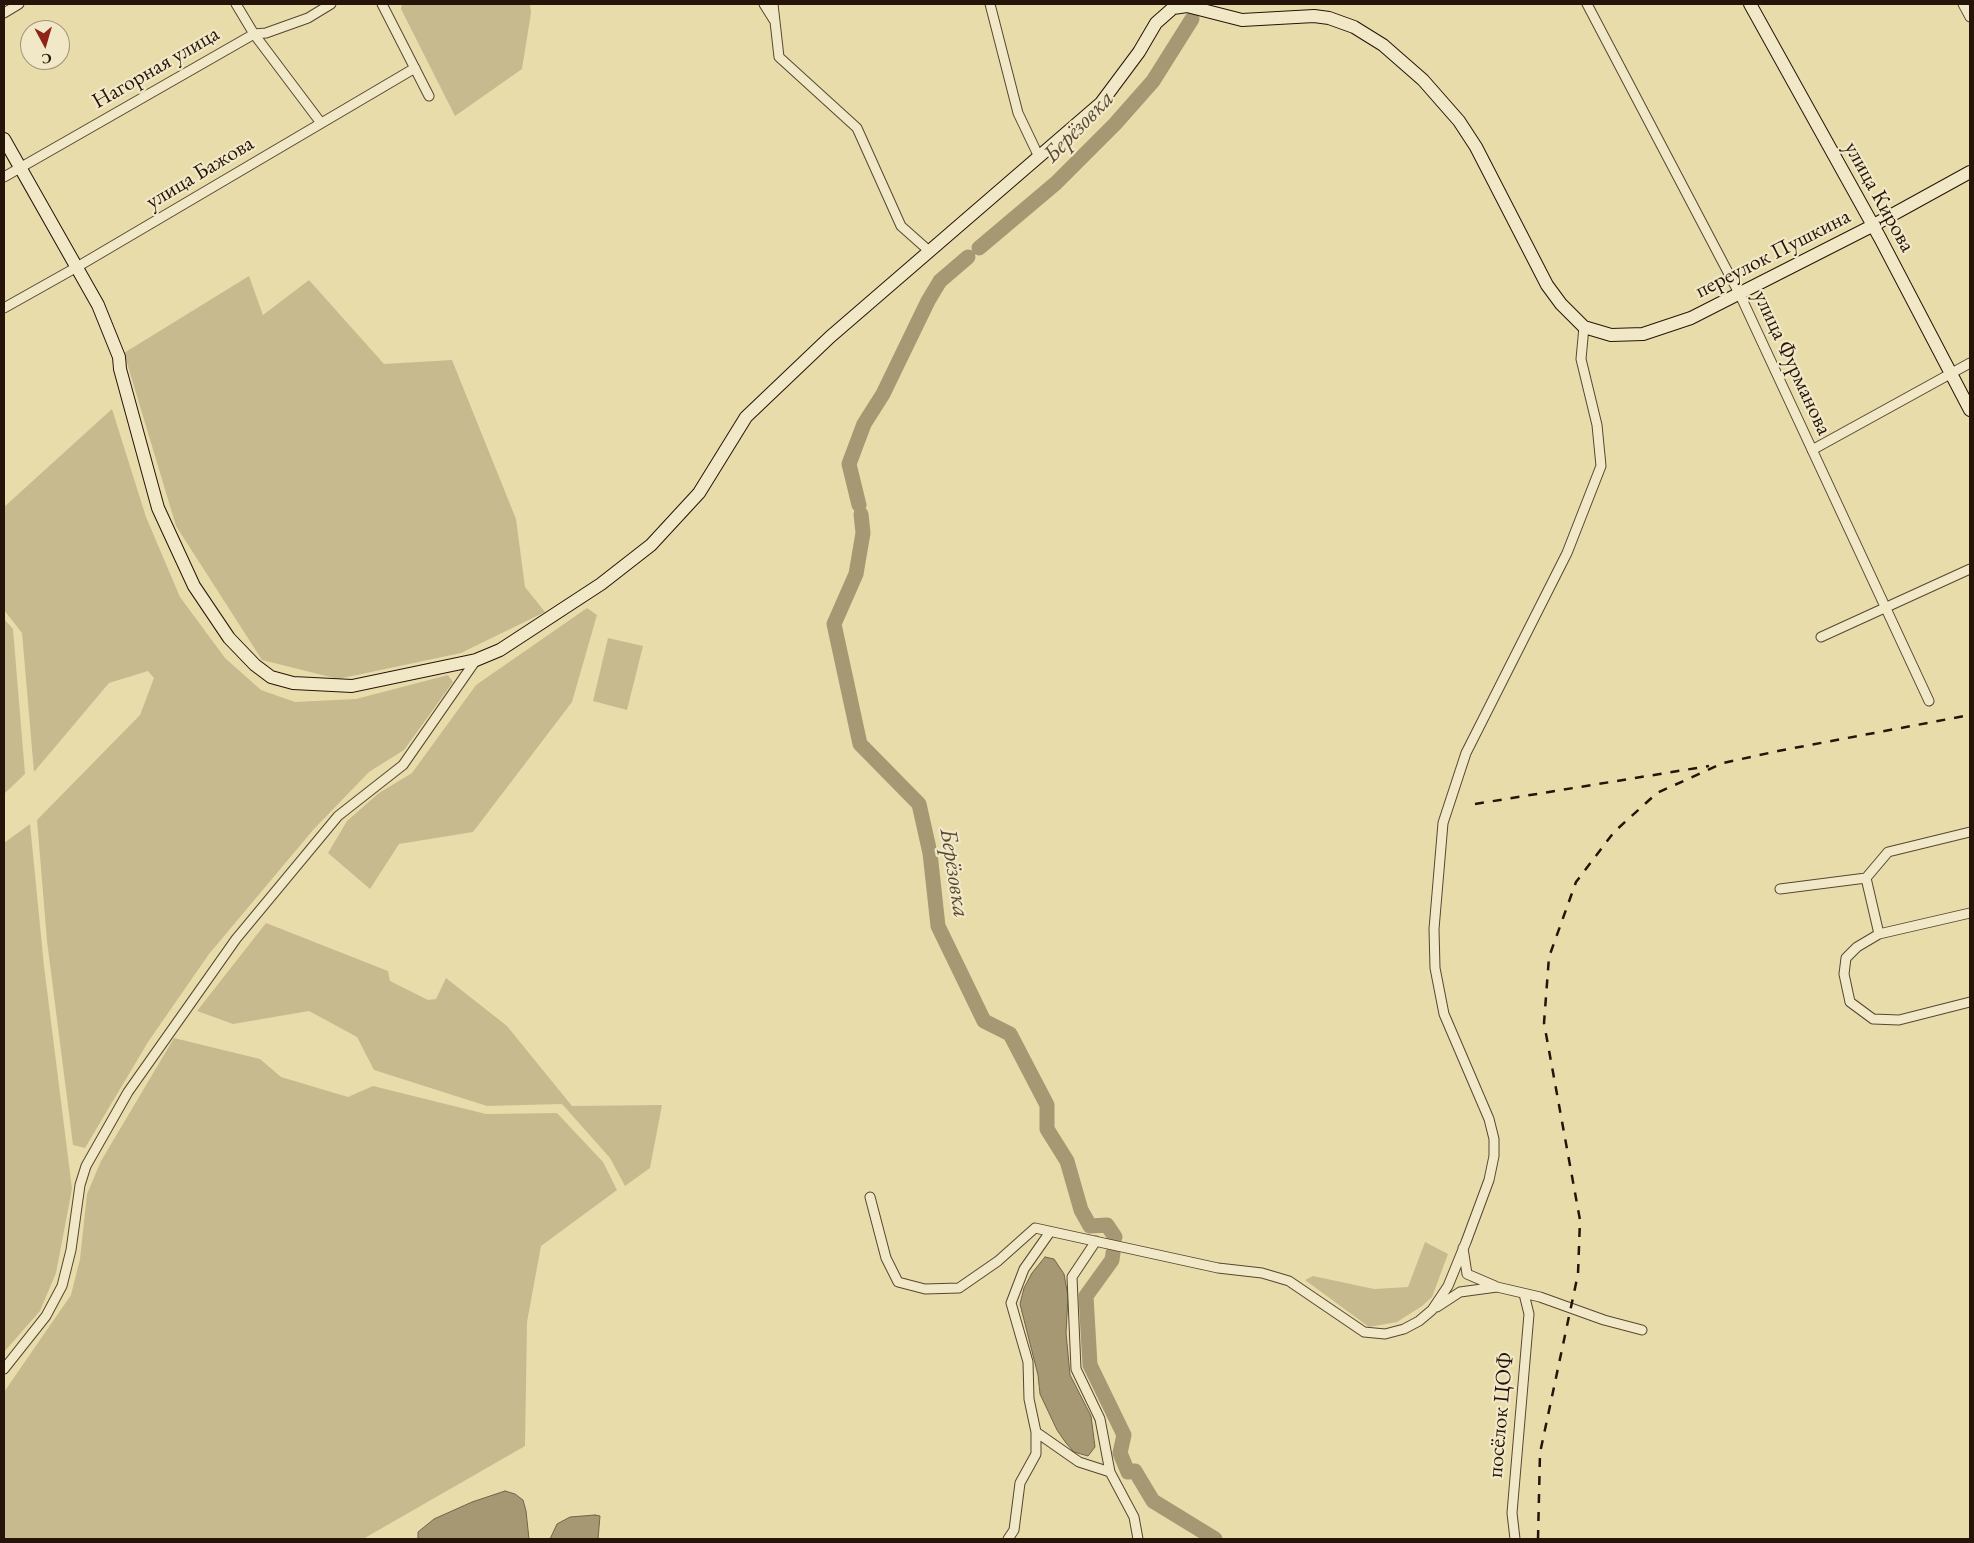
<!DOCTYPE html>
<html>
<head>
<meta charset="utf-8">
<style>
	body { margin:0 }
	#map { position:relative; width:1974px; height:1543px; overflow:hidden; background:#e9dcab; font-family:"EB Garamond",serif }
	canvas { display:block }
	.frame { position:absolute; inset:0; border:5px solid #261408; pointer-events:none }
	.north { position:absolute; left:20px; top:20px; width:50px; height:50px; box-sizing:border-box; background:#f1e8c8; border:1px solid #a0937b; border-radius:50%; rotate:174deg; font-size:14px; font-weight:700; line-height:20px; text-align:center; color:#261408 }
	.north::after { content:''; display:block; margin:auto; width:18px; height:22px; background:#8f2418; clip-path:polygon(50% 0,100% 100%,50% 72%,0 100%) }
</style>
</head>
<body>
<div id="map">
<canvas width="1974" height="1543"></canvas>
<div class="frame"></div>
<div class="north">С</div>
</div>
<script>
const c = document.querySelector('canvas').getContext('2d');
c.lineJoin = 'round';
function paint(path, color) { c.fillStyle = color; c.fill(path, 'evenodd'); }
const poly = rows => new Path2D(rows.map(r => 'M' + r).join(''));
function trace(path, color, width, dash) { c.strokeStyle = color; c.lineWidth = width; c.lineCap = dash ? 'butt' : 'round'; c.setLineDash(dash || []); c.stroke(path); }
function label(font, color, halo, rows, align = 'center') {
  c.font = font + ' "EB Garamond",serif'; c.lineWidth = 4.5; c.setLineDash([]); c.textBaseline = 'middle'; c.strokeStyle = halo; c.fillStyle = color; for (const [text, x, y, turn = 0] of rows) {
    c.save(); c.translate(x, y); c.rotate((+turn || 0) * Math.PI / 180); c.textAlign = isNaN(turn) ? turn : align; if (halo) c.strokeText(text, 0, 0); c.fillText(text, 0, 0); c.restore();
  }
}
paint(poly([
	[402,4,530,4,531,13,522,69,455,116,401,9],
	[249,276,263,315,309,280,384,364,452,360,516,519,525,587,545,612,461,653,338,679,262,660,176,526,124,353],
	[112,409,146,517,180,597,225,658,261,690,295,702,356,699,448,675,453,682,404,750,369,772,313,830,209,954,148,1042,85,1148,73,1145,47,941,37,820,140,715,154,678,148,671,109,683,34,772,22,633,4,610,4,507],
	[587,608,597,615,572,702,473,832,399,844,370,889,328,853,347,821,379,793,412,773,476,685],
	[4,619,13,629,25,774,4,794],
	[608,638,643,646,627,710,593,701],
	[30,824,44,966,72,1189,56,1273,40,1311,4,1352,4,843],
	[266,923,388,971,390,981,428,1000,436,999,446,978,507,1026,572,1106,662,1105,650,1168,625,1186,610,1158,562,1104,487,1106,374,1070,357,1037,309,1011,233,1024,197,1011],
	[174,1038,260,1059,281,1077,348,1097,373,1086,486,1114,557,1113,603,1162,617,1190,541,1246,527,1322,525,1446,363,1539,4,1539,4,1392,71,1295,80,1259,87,1194,101,1161],
	[1425,1242,1448,1254,1432,1297,1422,1306,1397,1322,1369,1327,1305,1280,1313,1276,1374,1289,1408,1287]
]), '#c8ba8f');
const water = poly([
	[1045,1257,1054,1259,1064,1274,1068,1296,1066,1333,1070,1375,1091,1416,1095,1447,1088,1456,1074,1452,1066,1443,1057,1430,1040,1394,1038,1375,1020,1304,1024,1288,1032,1273,1045,1257],
	[505,1491,515,1494,523,1500,526,1511,529,1539,418,1539,418,1532,434,1519,472,1502,505,1491],
	[595,1515,600,1516,598,1539,550,1539,557,1524,570,1517,595,1515]
]);
paint(water, '#a79874');
trace(water, '#736349', 1);
trace(poly([
	[979,248,1056,183,1115,124,1153,81,1192,19],
	[859,505,849,464,864,424,883,394,928,301,940,281,968,257],
	[861,514,863,533,856,574,834,624,860,744,919,804,930,853,938,926,984,1021,1010,1034,1047,1105,1047,1129,1067,1161,1081,1210,1090,1226,1107,1225,1115,1237],
	[1113,1253,1112,1260,1086,1296,1090,1365,1124,1435,1120,1453,1128,1472,1135,1471,1153,1501,1215,1539]
]), '#a79874', 15);
const street = poly([
	[236,4,254,34,321,123],
	[382,4,429,96],
	[764,4,774,20],
	[773,4,779,57,857,128,901,226,928,250],
	[990,4,1018,113,1039,157],
	[1587,4,1741,297,1929,701],
	[1963,4,1970,17],
	[4,13,19,4],
	[4,177,254,34,266,33,308,18,331,4],
	[4,308,77,267,415,68],
	[1812,450,1970,363],
	[1821,637,1970,569],
	[1866,878,1879,934],
	[1780,889,1866,878,1888,852,1970,832],
	[1970,913,1879,934,1857,947,1846,958,1844,974,1850,1002,1873,1019,1899,1020,1970,1002],
	[870,1197,886,1258,898,1282,925,1289,959,1288,998,1261,1035,1228,1218,1268,1262,1273,1289,1281,1364,1332,1385,1334,1404,1329,1419,1321,1432,1310,1448,1286,1466,1242,1489,1180,1494,1156,1494,1139,1489,1119,1444,1014,1435,968,1434,929,1443,823,1466,753,1567,553,1601,466,1597,425,1581,359,1584,327],
	[1050,1232,1024,1269,1011,1303,1028,1362,1029,1399,1036,1432,1079,1462,1110,1472,1134,1517,1138,1539],
	[1096,1241,1072,1277,1076,1369,1100,1419,1110,1472],
	[1463,1248,1467,1274,1495,1286],
	[1437,1307,1460,1292,1497,1287,1540,1297,1604,1320,1642,1330],
	[4,1369,46,1316,62,1286,71,1250,80,1185,86,1166,128,1092,236,939,338,816,403,765,476,660],
	[1008,1539,1014,1530,1020,1483,1036,1454,1036,1432],
	[1515,1539,1512,1513,1529,1314,1524,1294]
]);
const secondary = poly([
	[1750,4,1880,238,1970,410],
	[4,139,98,305,119,357,120,369,158,508,194,586,229,638,255,665,271,677,293,683,352,686,476,660,500,650,601,584,651,545,699,493,746,417,830,337,1101,103,1139,52,1156,23,1173,8,1187,6,1242,20,1314,16,1329,18,1354,27,1383,45,1423,80,1459,121,1476,147,1547,285,1561,304,1584,327,1611,335,1643,334,1691,318,1872,226,1970,172]
]);
trace(street, '#574631', 11);
trace(secondary, '#261408', 14);
trace(street, '#f1e8c8', 9);
trace(secondary, '#f1e8c8', 12);
trace(poly([
	[1475,804,1709,766],
	[1538,1539,1540,1453,1578,1274,1580,1220,1544,1023,1549,957,1576,882,1614,832,1657,793,1723,763,1778,751,1970,715]
]), '#261408', 2.5, [9, 9]);
label('22px', '#261408', '#f1e8c8', [
	["Нагорная улица",156,68,-30],
	["улица Бажова",200,173,-31],
	["улица Кирова",1879,197,61],
	["переулок Пушкина",1773,254,-27],
	["улица Фурманова",1792,363,65],
	["посёлок ЦОФ",1501,1415,-85]
]);
label('italic 24px', '#5a4933', '#f1e8c8', [
	["Берёзовка",1079,127,-46],
	["Берёзовка",954,873,81]
]);
</script>
</body>
</html>
